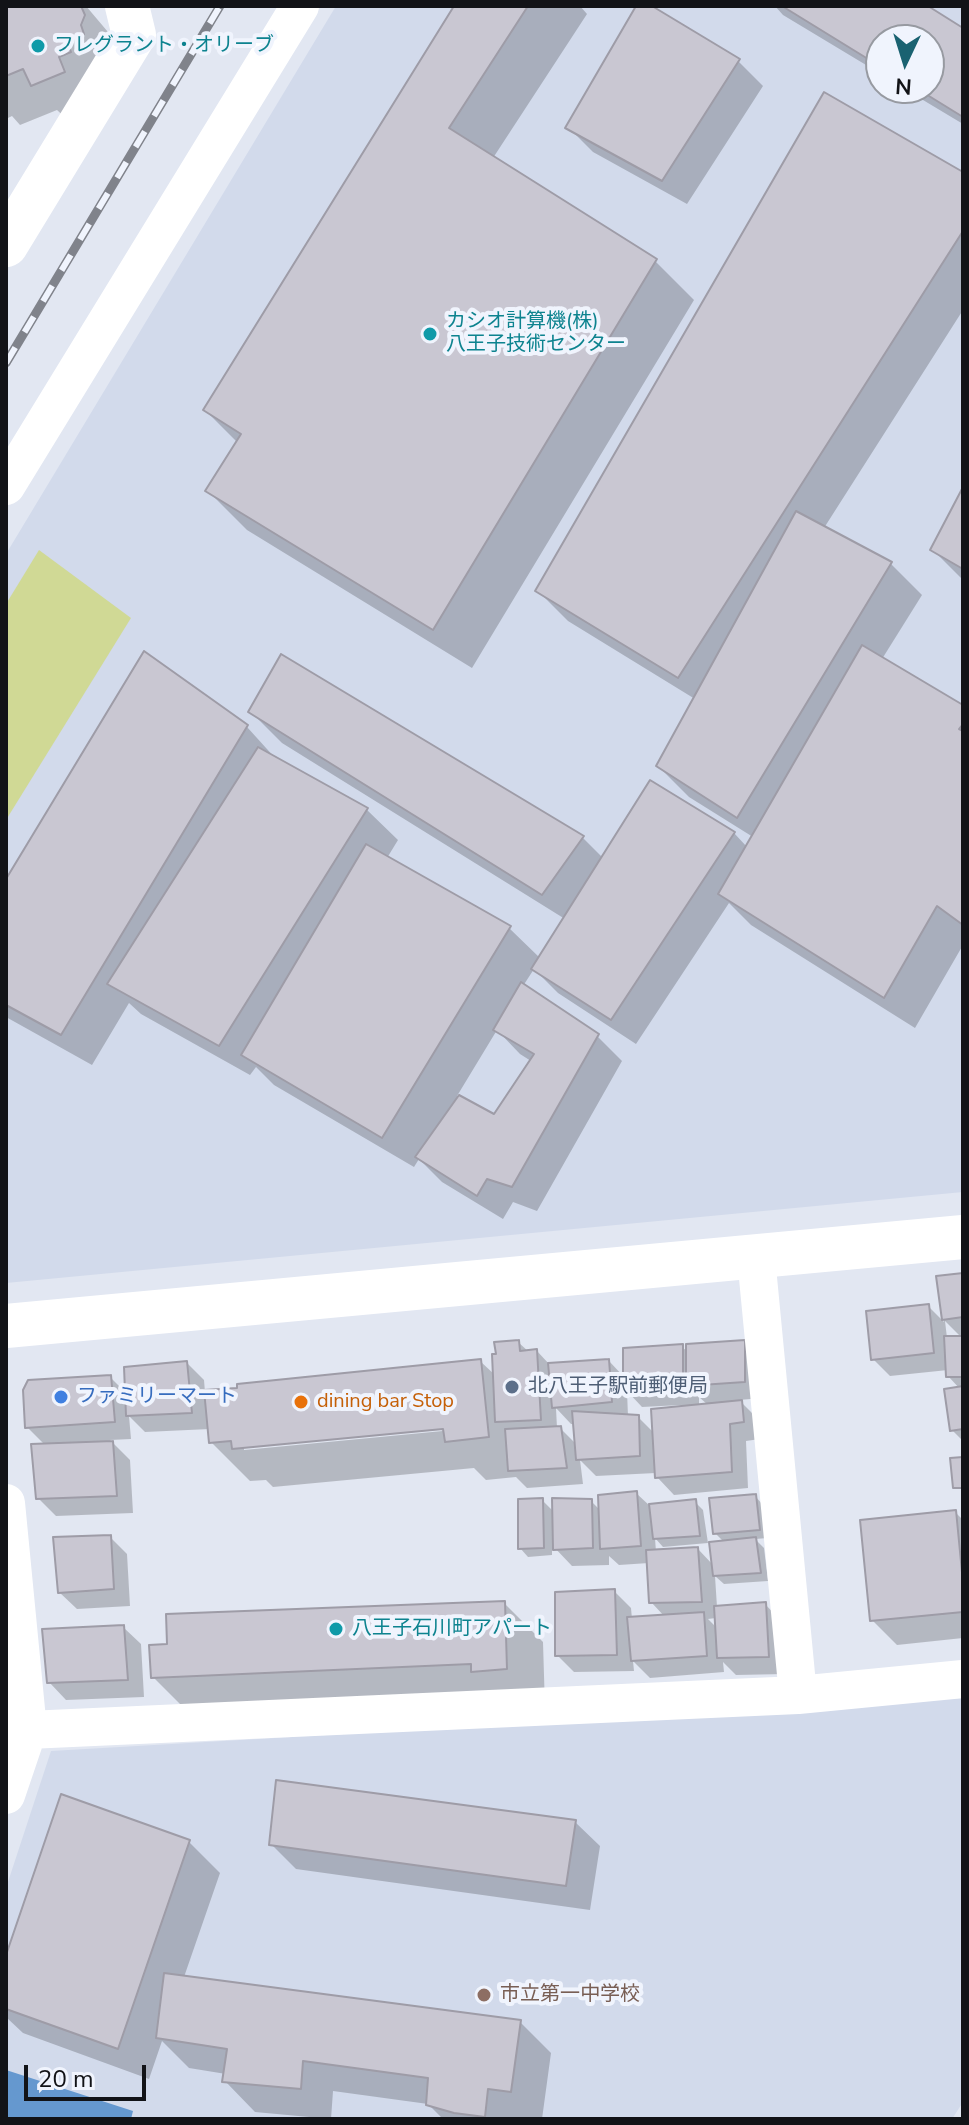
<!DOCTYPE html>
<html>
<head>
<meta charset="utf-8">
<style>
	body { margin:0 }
	#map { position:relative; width:969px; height:2125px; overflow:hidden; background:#e2e7f2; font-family:"Nunito Sans",sans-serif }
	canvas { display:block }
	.frame { position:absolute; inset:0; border:8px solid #121317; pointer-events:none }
	.north { position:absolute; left:865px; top:24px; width:80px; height:80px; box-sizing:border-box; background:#f0f4fd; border:2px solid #979aa1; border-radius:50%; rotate:184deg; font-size:22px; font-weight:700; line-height:32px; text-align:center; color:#121317 }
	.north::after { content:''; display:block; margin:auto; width:28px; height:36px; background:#1a6271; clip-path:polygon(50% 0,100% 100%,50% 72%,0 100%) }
	.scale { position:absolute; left:24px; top:2065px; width:122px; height:36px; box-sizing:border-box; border:4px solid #121317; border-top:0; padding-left:10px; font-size:24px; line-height:28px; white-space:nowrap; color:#121317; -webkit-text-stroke:6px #f0f4fd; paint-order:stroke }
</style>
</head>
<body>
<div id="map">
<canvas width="969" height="2125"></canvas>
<div class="frame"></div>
<div class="north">N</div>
<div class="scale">20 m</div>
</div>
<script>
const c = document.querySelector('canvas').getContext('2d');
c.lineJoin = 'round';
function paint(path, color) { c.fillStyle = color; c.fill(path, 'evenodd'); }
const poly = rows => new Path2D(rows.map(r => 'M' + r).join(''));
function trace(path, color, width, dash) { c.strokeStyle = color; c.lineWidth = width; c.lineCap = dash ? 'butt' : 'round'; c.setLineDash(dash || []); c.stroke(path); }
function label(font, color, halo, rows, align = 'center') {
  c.font = font + ' "Nunito Sans","Noto Sans JP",sans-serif'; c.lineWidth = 8; c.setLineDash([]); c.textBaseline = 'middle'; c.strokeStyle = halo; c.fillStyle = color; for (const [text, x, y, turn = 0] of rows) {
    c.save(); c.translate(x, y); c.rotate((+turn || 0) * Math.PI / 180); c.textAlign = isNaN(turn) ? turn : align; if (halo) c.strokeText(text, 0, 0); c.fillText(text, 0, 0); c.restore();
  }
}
paint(poly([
	[336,6,963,6,963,1192,6,1283,6,554],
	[881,40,929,40,929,88,881,88],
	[963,1698,963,2102,952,2119,6,2119,6,1888,51,1751]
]), '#d2daeb');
paint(poly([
	[39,550,131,618,6,820,6,604]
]), '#d0d995');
paint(poly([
	[6,2070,133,2111,131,2119,6,2119]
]), '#6598cf');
paint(poly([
	[6,6,86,6,119,45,72,124,57,110,20,125,12,116,6,119],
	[457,6,580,6,587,14,493,158,655,261,694,300,472,668,247,530,208,491,238,443,205,410],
	[638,6,648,6,738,61,763,86,687,204,593,152,568,127],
	[775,6,924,6,963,30,963,124,903,88,929,88,929,40,881,40,881,74,783,15],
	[963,174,963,310,824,528,891,564,922,595,882,659,963,707,963,945,915,1028,751,925,729,903,636,1044,558,993,534,969,523,986,597,1036,622,1061,537,1211,513,1202,503,1219,442,1182,419,1159,414,1167,274,1085,256,1067,250,1075,141,1014,129,1003,92,1065,6,1017,6,882,247,727,276,759,367,810,398,840,387,858,509,928,540,958,565,919,282,743,251,712,282,657,583,838,603,858,734,833,747,847,753,837,689,797,658,766,695,699,568,621,537,590],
	[497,1030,520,1054,531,1061,495,1117,457,1096],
	[963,491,963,580,933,550],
	[963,1275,963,1441,952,1430,960,1389,948,1376,948,1370,890,1376,873,1359,928,1306,944,1322,938,1278],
	[945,1321,962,1338,947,1338],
	[518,1342,529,1352,537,1351,550,1365,609,1361,625,1378,682,1347,688,1352,745,1342,762,1359,762,1398,739,1400,758,1419,760,1439,746,1441,748,1488,674,1495,657,1477,656,1473,596,1476,580,1460,583,1484,527,1488,516,1477,486,1480,474,1468,273,1487,266,1480,250,1481,211,1442,210,1429,145,1432,129,1416,131,1439,110,1440,130,1460,133,1513,56,1516,38,1498,46,1446,27,1427,110,1377,127,1394,187,1363,204,1380,205,1392,480,1361,495,1375],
	[627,1391,642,1407,681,1405,681,1408,654,1433,638,1417,628,1416],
	[699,1397,708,1405,699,1406],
	[556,1408,571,1424,575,1424,577,1445,560,1428,557,1428],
	[453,1426,453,1430,244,1450,244,1446],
	[636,1493,650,1506,695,1502,703,1510,708,1543,663,1547,655,1538,656,1552,698,1549,714,1566,724,1542,715,1533,755,1496,763,1505,768,1538,755,1539,764,1548,768,1581,724,1584,715,1576,717,1607,765,1604,782,1622,785,1674,736,1675,723,1662,724,1672,650,1678,633,1661,634,1671,574,1672,557,1655,614,1591,631,1608,632,1619,665,1617,651,1602,649,1563,619,1565,609,1556,609,1565,572,1566,552,1545,552,1555,528,1557,520,1548,542,1500,555,1513,591,1501,600,1510],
	[716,1618,717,1628,708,1619],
	[955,1512,963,1520,963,1638,897,1645,872,1620],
	[110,1537,127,1554,130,1606,77,1609,59,1592],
	[504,1603,543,1642,545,1708,192,1716,153,1677],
	[123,1627,141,1644,144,1697,66,1700,49,1682],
	[575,1822,600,1846,590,1910,296,1869,271,1844],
	[189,1842,220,1873,184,1977,520,2022,551,2053,542,2119,443,2119,428,2104,333,2091,331,2119,255,2112,225,2081,226,2074,189,2068,162,2041,149,2079,23,2033,6,2017,6,1961]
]), '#0003');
const building = poly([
	[6,6,81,6,85,15,81,25,84,34,67,41,71,52,59,57,65,72,31,86,23,69,6,76,6,6],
	[454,6,528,6,449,128,657,259,433,630,205,491,241,434,203,410,454,6],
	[636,6,652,6,740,59,662,181,565,128,636,6],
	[782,6,928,6,963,28,963,117,916,88,929,88,929,40,881,40,881,67,782,6],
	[824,92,963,172,963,231,678,678,535,591,824,92],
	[963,487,963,569,930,550,963,487],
	[796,511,892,562,737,818,656,766,796,511],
	[862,645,963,705,963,724,959,729,963,731,963,925,937,906,884,998,718,894,862,645],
	[144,651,248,725,61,1035,6,1005,6,879,144,651],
	[281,654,584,836,542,895,248,712,281,654],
	[258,747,368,808,219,1046,107,984,258,747],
	[650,780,735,832,611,1020,531,969,650,780],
	[366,844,511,926,382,1138,241,1055,366,844],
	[521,982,599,1034,512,1187,487,1179,477,1196,415,1157,459,1095,494,1114,534,1054,493,1030,521,982],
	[963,1273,963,1317,942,1320,936,1276,963,1273],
	[929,1304,934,1353,871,1360,866,1311,929,1304],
	[944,1336,963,1336,963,1377,946,1377,944,1336],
	[519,1340,520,1351,537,1349,541,1420,495,1422,492,1354,496,1354,494,1342,519,1340],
	[745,1340,745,1382,686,1386,686,1344,745,1340],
	[683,1344,683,1387,623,1390,623,1348,683,1344],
	[481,1359,489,1437,445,1442,443,1429,232,1449,231,1441,209,1443,204,1390,237,1388,237,1384,481,1359],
	[609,1359,612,1402,552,1408,548,1363,609,1359],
	[187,1361,192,1413,126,1416,124,1367,187,1361],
	[111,1375,115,1422,25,1428,23,1390,28,1380,111,1375],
	[963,1386,963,1429,950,1431,944,1389,963,1386],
	[742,1400,744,1422,730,1424,732,1472,655,1478,651,1409,742,1400],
	[572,1411,639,1415,640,1456,576,1460,572,1411],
	[561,1426,567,1468,508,1471,505,1429,561,1426],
	[113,1441,117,1496,36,1499,31,1444,113,1441],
	[963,1457,963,1488,953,1488,950,1458,963,1457],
	[637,1491,641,1546,600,1549,598,1495,637,1491],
	[756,1494,760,1530,713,1534,709,1498,756,1494],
	[543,1498,544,1548,518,1549,518,1499,543,1498],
	[552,1498,592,1499,593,1548,553,1550,552,1498],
	[696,1499,700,1536,653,1539,649,1504,696,1499],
	[956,1510,963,1583,963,1612,870,1621,860,1520,956,1510],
	[111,1535,114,1589,58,1593,53,1537,111,1535],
	[756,1537,761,1573,713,1576,709,1542,756,1537],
	[698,1547,702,1602,649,1603,646,1550,698,1547],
	[615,1589,617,1655,555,1656,555,1592,615,1589],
	[505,1601,507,1669,471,1672,471,1664,151,1678,149,1645,167,1644,166,1614,505,1601],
	[766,1602,769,1657,717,1658,714,1606,766,1602],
	[704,1612,707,1656,631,1661,627,1617,704,1612],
	[124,1625,128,1680,47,1683,42,1629,124,1625],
	[276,1780,576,1820,566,1886,269,1845,276,1780],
	[61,1794,190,1840,118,2049,6,2009,6,1955,61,1794],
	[164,1973,521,2020,511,2092,488,2089,485,2117,454,2113,426,2105,428,2078,303,2061,301,2089,222,2082,227,2049,156,2038,164,1973]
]);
paint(building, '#c9c7d2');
trace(building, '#9e9ca7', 2);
trace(poly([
	[6,486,300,6],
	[756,1257,798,1695],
	[6,1503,28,1730,6,1795],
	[6,1731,798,1695,963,1679]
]), '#fff', 38);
trace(poly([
	[6,245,134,35,127,6],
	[6,1326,963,1237]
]), '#fff', 44);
const rail = poly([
	[6,363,220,6]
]);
trace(rail, '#80838b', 9);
trace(rail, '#f0f4fd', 6, [18]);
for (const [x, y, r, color] of [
	[38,46,8,"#0f9aa8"],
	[430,334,8,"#0f9aa8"],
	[512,1387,8,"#5c6f8a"],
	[61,1397,8,"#3f7fe0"],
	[301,1402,8,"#e8710a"],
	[336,1629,8,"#0f9aa8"],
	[484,1995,8,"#8d6e63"]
]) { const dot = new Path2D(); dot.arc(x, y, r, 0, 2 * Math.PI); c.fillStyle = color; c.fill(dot); trace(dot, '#f0f4fd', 3); }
label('20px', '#0d838f', '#f0f4fd', [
	["フレグラント・オリーブ",54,46],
	["カシオ計算機(株)",446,322],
	["八王子技術センター",446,345],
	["八王子石川町アパート",352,1629]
], 'left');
label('20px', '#4e5e75', '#f0f4fd', [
	["北八王子駅前郵便局",528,1387]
], 'left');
label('20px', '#366cbe', '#f0f4fd', [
	["ファミリーマート",77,1397]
], 'left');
label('20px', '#c56008', '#f0f4fd', [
	["dining bar Stop",317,1402]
], 'left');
label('20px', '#785e54', '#f0f4fd', [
	["市立第一中学校",500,1995]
], 'left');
</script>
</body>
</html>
